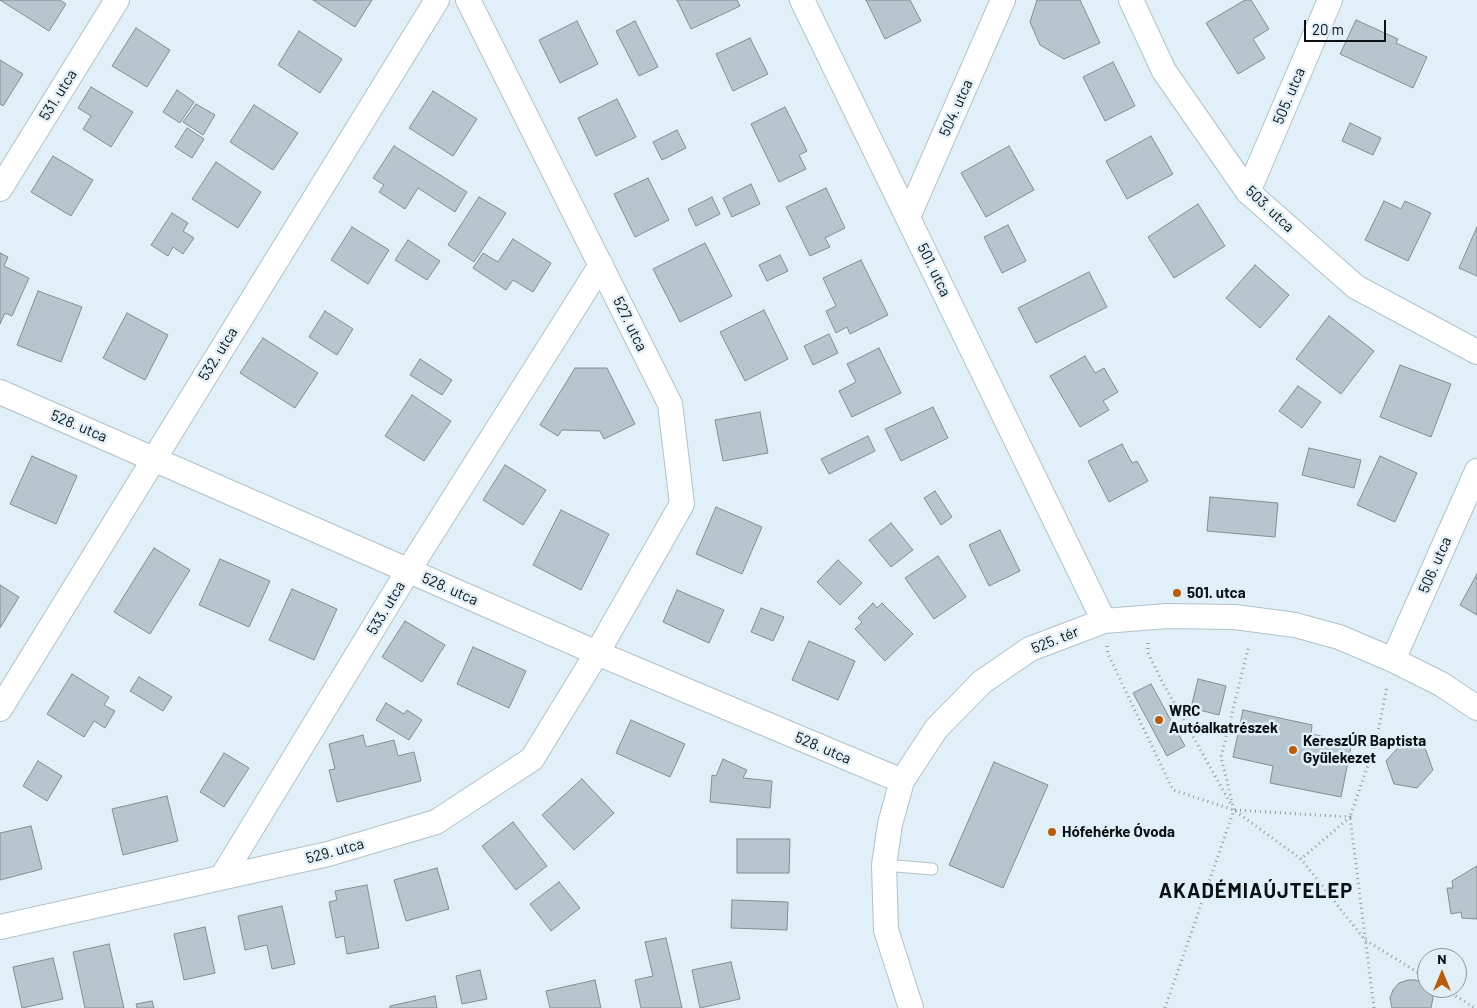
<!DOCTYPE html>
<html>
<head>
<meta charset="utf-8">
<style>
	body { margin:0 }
	#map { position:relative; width:1477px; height:1008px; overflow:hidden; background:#e0eff8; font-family:Barlow,sans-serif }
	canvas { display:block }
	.north { position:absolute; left:1417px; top:948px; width:50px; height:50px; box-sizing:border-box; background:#e0eff8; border:1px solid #8b969d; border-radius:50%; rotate:0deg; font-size:14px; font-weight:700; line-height:20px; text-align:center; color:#0c1114 }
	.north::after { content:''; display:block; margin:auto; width:18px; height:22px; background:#ba5d0b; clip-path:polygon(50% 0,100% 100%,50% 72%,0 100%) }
	.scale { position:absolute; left:1304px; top:20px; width:82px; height:22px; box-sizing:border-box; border:2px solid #0c1114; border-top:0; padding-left:6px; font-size:15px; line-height:18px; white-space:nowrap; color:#0c1114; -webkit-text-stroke:4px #e0eff8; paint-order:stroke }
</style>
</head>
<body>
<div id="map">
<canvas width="1477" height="1008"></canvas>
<div class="north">N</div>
<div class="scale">20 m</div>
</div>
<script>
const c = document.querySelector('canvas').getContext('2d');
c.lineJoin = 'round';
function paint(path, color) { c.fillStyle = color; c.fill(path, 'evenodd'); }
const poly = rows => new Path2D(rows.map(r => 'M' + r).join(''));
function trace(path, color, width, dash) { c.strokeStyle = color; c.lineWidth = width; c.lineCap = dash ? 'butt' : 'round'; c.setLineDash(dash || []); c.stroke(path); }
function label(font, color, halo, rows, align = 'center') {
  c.font = font + ' Barlow,sans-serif'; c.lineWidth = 5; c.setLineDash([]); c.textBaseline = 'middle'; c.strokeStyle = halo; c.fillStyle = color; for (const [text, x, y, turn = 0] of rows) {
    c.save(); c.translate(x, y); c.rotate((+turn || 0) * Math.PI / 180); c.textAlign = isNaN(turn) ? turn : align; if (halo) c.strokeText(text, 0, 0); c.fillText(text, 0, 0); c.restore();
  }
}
const building = poly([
	[0,0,60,0,66,4,49,31,0,0],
	[313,0,372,0,355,27,313,0],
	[677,0,737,0,740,6,691,29,677,0],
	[866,0,910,0,921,21,885,39,866,0],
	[1037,0,1080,0,1100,43,1064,59,1040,45,1030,22,1037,0],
	[1245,0,1251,0,1269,29,1253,39,1265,58,1238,74,1206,23,1245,0],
	[1356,20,1398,39,1396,43,1427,57,1413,88,1340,54,1356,20],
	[577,21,598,64,560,83,539,40,577,21],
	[635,21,658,67,639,76,616,31,635,21],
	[136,28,170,50,147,87,112,66,136,28],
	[299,31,342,59,320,93,278,65,299,31],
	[750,38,768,74,733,91,716,54,750,38],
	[0,60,23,74,3,106,0,104,0,60],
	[1113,62,1135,106,1105,121,1083,77,1113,62],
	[91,87,133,112,111,147,83,129,91,116,78,108,91,87],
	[177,90,194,102,180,123,163,112,177,90],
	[433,91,477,119,453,156,409,128,433,91],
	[617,99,636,137,596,156,578,118,617,99],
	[196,104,215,115,203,135,183,122,196,104],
	[254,105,298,133,273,170,230,142,254,105],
	[785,107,807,151,799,155,806,169,779,182,751,124,785,107],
	[1350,123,1381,138,1373,155,1342,141,1350,123],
	[187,128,204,139,192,158,175,147,187,128],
	[677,130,686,148,662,160,653,142,677,130],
	[1151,136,1173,174,1127,199,1106,161,1151,136],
	[394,146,467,192,455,212,418,188,405,209,379,192,384,185,373,178,394,146],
	[1009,146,1034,190,986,217,961,173,1009,146],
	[53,156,93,180,71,216,31,192,53,156],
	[216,162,261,192,238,228,192,199,216,162],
	[648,178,669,220,635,237,614,194,648,178],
	[751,184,760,204,732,217,723,198,751,184],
	[826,188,845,228,825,238,830,247,810,256,786,207,826,188],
	[479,197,506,213,474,262,448,245,479,197],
	[712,197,720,214,696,226,688,209,712,197],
	[1384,201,1401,209,1405,201,1431,213,1408,261,1365,240,1384,201],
	[1198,204,1225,246,1174,278,1148,237,1198,204],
	[172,213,188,223,183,231,194,238,183,254,173,247,168,256,151,245,172,213],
	[1008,225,1026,261,1002,273,984,237,1008,225],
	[352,227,389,250,368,284,331,260,352,227],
	[1477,227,1477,276,1459,268,1477,227],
	[513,239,551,263,533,292,513,280,506,290,473,268,483,253,498,262,513,239],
	[408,240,440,261,427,280,395,260,408,240],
	[705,243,732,296,680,322,653,269,705,243],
	[0,253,8,257,4,266,29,278,12,316,5,313,0,324,0,253],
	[780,255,788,271,767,281,759,265,780,255],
	[861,260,888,315,850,334,847,327,836,333,826,311,836,306,823,278,861,260],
	[1255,265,1289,295,1260,328,1226,298,1255,265],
	[1089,272,1107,307,1036,343,1018,308,1089,272],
	[38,291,82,307,61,362,17,345,38,291],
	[764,310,788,359,745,381,720,332,764,310],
	[325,311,353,329,337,355,309,337,325,311],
	[127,313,168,335,145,380,103,358,127,313],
	[1329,316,1374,351,1341,394,1296,359,1329,316],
	[829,334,838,353,813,365,804,346,829,334],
	[263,338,318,373,295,408,240,373,263,338],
	[879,348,901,393,852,417,839,391,856,382,847,364,879,348],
	[1085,356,1095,373,1104,368,1118,392,1103,401,1109,410,1080,427,1050,376,1085,356],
	[420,359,452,380,442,395,410,375,420,359],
	[1400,365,1451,384,1431,437,1380,417,1400,365],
	[575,368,607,368,635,424,604,439,600,431,562,430,558,436,540,425,575,368],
	[1298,386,1321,402,1302,428,1279,411,1298,386],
	[412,395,451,421,424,461,385,436,412,395],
	[933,407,948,438,901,461,885,429,933,407],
	[760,412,768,453,723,461,715,420,760,412],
	[868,436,875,451,829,474,821,459,868,436],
	[1122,444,1132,463,1137,461,1148,481,1109,502,1088,461,1122,444],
	[1309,448,1361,460,1354,488,1302,475,1309,448],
	[32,456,77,476,56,524,10,504,32,456],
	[1380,456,1417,473,1395,522,1357,505,1380,456],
	[505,465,546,490,523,525,483,500,505,465],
	[935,491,952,517,941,525,924,498,935,491],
	[1210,497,1278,503,1275,537,1207,531,1210,497],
	[716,507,762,527,742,574,696,554,716,507],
	[561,510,609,534,581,590,533,565,561,510],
	[891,523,913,550,891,567,869,540,891,523],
	[1000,530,1020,571,989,586,969,545,1000,530],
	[154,548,190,570,150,634,114,612,154,548],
	[938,556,966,597,934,619,905,578,938,556],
	[220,559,270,581,249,627,199,605,220,559],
	[838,560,862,583,840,605,817,582,838,560],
	[1477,574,1477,615,1460,605,1477,574],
	[0,585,19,597,0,628,0,585],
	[292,589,337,609,314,660,269,640,292,589],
	[677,590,724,610,709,643,663,622,677,590],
	[873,603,877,608,882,603,913,634,885,661,855,629,862,622,858,618,873,603],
	[761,608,784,617,773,641,751,632,761,608],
	[405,621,445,645,422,682,382,657,405,621],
	[809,641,855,661,838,700,792,680,809,641],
	[473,647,526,671,509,708,457,684,473,647],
	[72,674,109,697,104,705,115,711,105,728,94,721,84,737,47,714,72,674],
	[139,677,172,697,163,711,130,691,139,677],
	[1198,679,1226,686,1219,715,1191,708,1198,679],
	[1151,684,1185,746,1167,756,1133,693,1151,684],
	[386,703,404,714,407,710,422,720,409,740,376,720,386,703],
	[1243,710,1312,725,1311,734,1352,742,1341,797,1270,783,1273,766,1233,757,1243,710],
	[631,720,685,744,670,777,616,753,631,720],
	[363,735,366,747,394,740,398,756,414,752,421,781,337,802,329,770,335,769,329,744,363,735],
	[1402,743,1425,748,1433,770,1417,788,1394,784,1386,761,1402,743],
	[224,753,249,768,224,807,200,792,224,753],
	[723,759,747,770,743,778,772,781,770,808,710,802,712,775,716,776,723,759],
	[38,761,62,776,47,801,23,786,38,761],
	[994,762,1048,785,1003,888,949,865,994,762],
	[582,779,614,813,574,850,542,815,582,779],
	[167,796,178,841,123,855,112,809,167,796],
	[513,822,547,866,516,890,482,846,513,822],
	[31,826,42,869,0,880,0,833,31,826],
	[737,839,790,839,789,873,737,873,737,839],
	[1477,866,1477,919,1462,918,1461,912,1451,914,1447,888,1453,888,1452,881,1477,866],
	[437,868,449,909,406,921,394,880,437,868],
	[559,882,580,908,551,931,530,904,559,882],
	[367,885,379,948,347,954,344,936,336,938,329,902,337,900,335,891,367,885],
	[732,900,788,902,787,930,731,928,732,900],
	[282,906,295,964,272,969,267,945,245,950,238,916,282,906],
	[205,927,215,973,184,980,174,934,205,927],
	[666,938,682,1008,641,1008,635,980,653,976,645,942,666,938],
	[109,944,124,1008,85,1008,73,952,109,944],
	[53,958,63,999,22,1008,13,967,53,958],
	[731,962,740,999,700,1008,692,970,731,962],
	[480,970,487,999,462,1004,456,976,480,970],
	[595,980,601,1008,550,1008,546,991,595,980],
	[1408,980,1416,980,1424,984,1430,990,1433,998,1431,1008,1392,1008,1390,998,1393,990,1399,983,1408,980],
	[435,996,437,1008,390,1008,390,1006,435,996],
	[152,1001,154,1008,137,1008,136,1004,152,1001]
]);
paint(building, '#b7c6ce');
trace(building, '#808e96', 1);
const lane = poly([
	[884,865,932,869]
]);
const street = poly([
	[802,0,1104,621],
	[1131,0,1164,71,1248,192,1356,287,1477,352],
	[0,189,117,0],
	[1248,192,1330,0],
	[908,217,1003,0],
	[0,392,597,653,902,781],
	[1393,660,1477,471],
	[0,709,437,0],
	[222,877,408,571,601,265],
	[0,927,328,854,436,822,532,759,597,653,682,504,670,404,468,0],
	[911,1008,886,930,884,865,890,824,902,781,936,729,982,682,1030,649,1104,621,1167,616,1235,617,1295,625,1339,637,1393,660,1441,684,1477,708]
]);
trace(lane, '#b2c1c9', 13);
trace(street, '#b2c1c9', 26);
trace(poly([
	[1148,643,1148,653,1164,685,1232,806],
	[1107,646,1108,654,1173,790,1234,810,1301,859,1365,940,1427,978],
	[1235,810,1350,817,1301,859],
	[1443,988,1475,1008],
	[1165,1008,1234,810,1221,757,1249,645],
	[1374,1008,1350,817,1376,742,1387,686]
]), '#919ca3', 3, [1, 4]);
trace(lane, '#fff', 11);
trace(street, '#fff', 24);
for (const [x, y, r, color] of [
	[1177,593,5,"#ba5d0b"],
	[1159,720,5,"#ba5d0b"],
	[1293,750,5,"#ba5d0b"],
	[1052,832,5,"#ba5d0b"]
]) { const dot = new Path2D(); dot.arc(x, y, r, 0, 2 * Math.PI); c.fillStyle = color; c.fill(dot); trace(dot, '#e0eff8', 2); }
label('15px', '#0c1114', '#e0eff8', [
	["531. utca",58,95,-58],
	["505. utca",1289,96,-67],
	["504. utca",956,108,-66],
	["503. utca",1270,209,43],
	["501. utca",934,270,64],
	["527. utca",630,324,64],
	["532. utca",218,354,-58],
	["528. utca",79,426,23],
	["506. utca",1435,565,-66],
	["528. utca",450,589,24],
	["533. utca",386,608,-59],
	["525. tér",1055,640,-22],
	["528. utca",823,748,23],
	["529. utca",335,851,-15]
]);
label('bold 15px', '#0c1114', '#e0eff8', [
	["501. utca",1187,593],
	["WRC",1169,711],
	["Autóalkatrészek",1169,728],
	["KereszÚR Baptista",1303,741],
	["Gyülekezet",1303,758],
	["Hófehérke Óvoda",1062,832]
], 'left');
c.letterSpacing = '1px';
label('bold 20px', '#0c1114', '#e0eff8', [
	["AKADÉMIAÚJTELEP",1256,891]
]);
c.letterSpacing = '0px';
</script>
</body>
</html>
